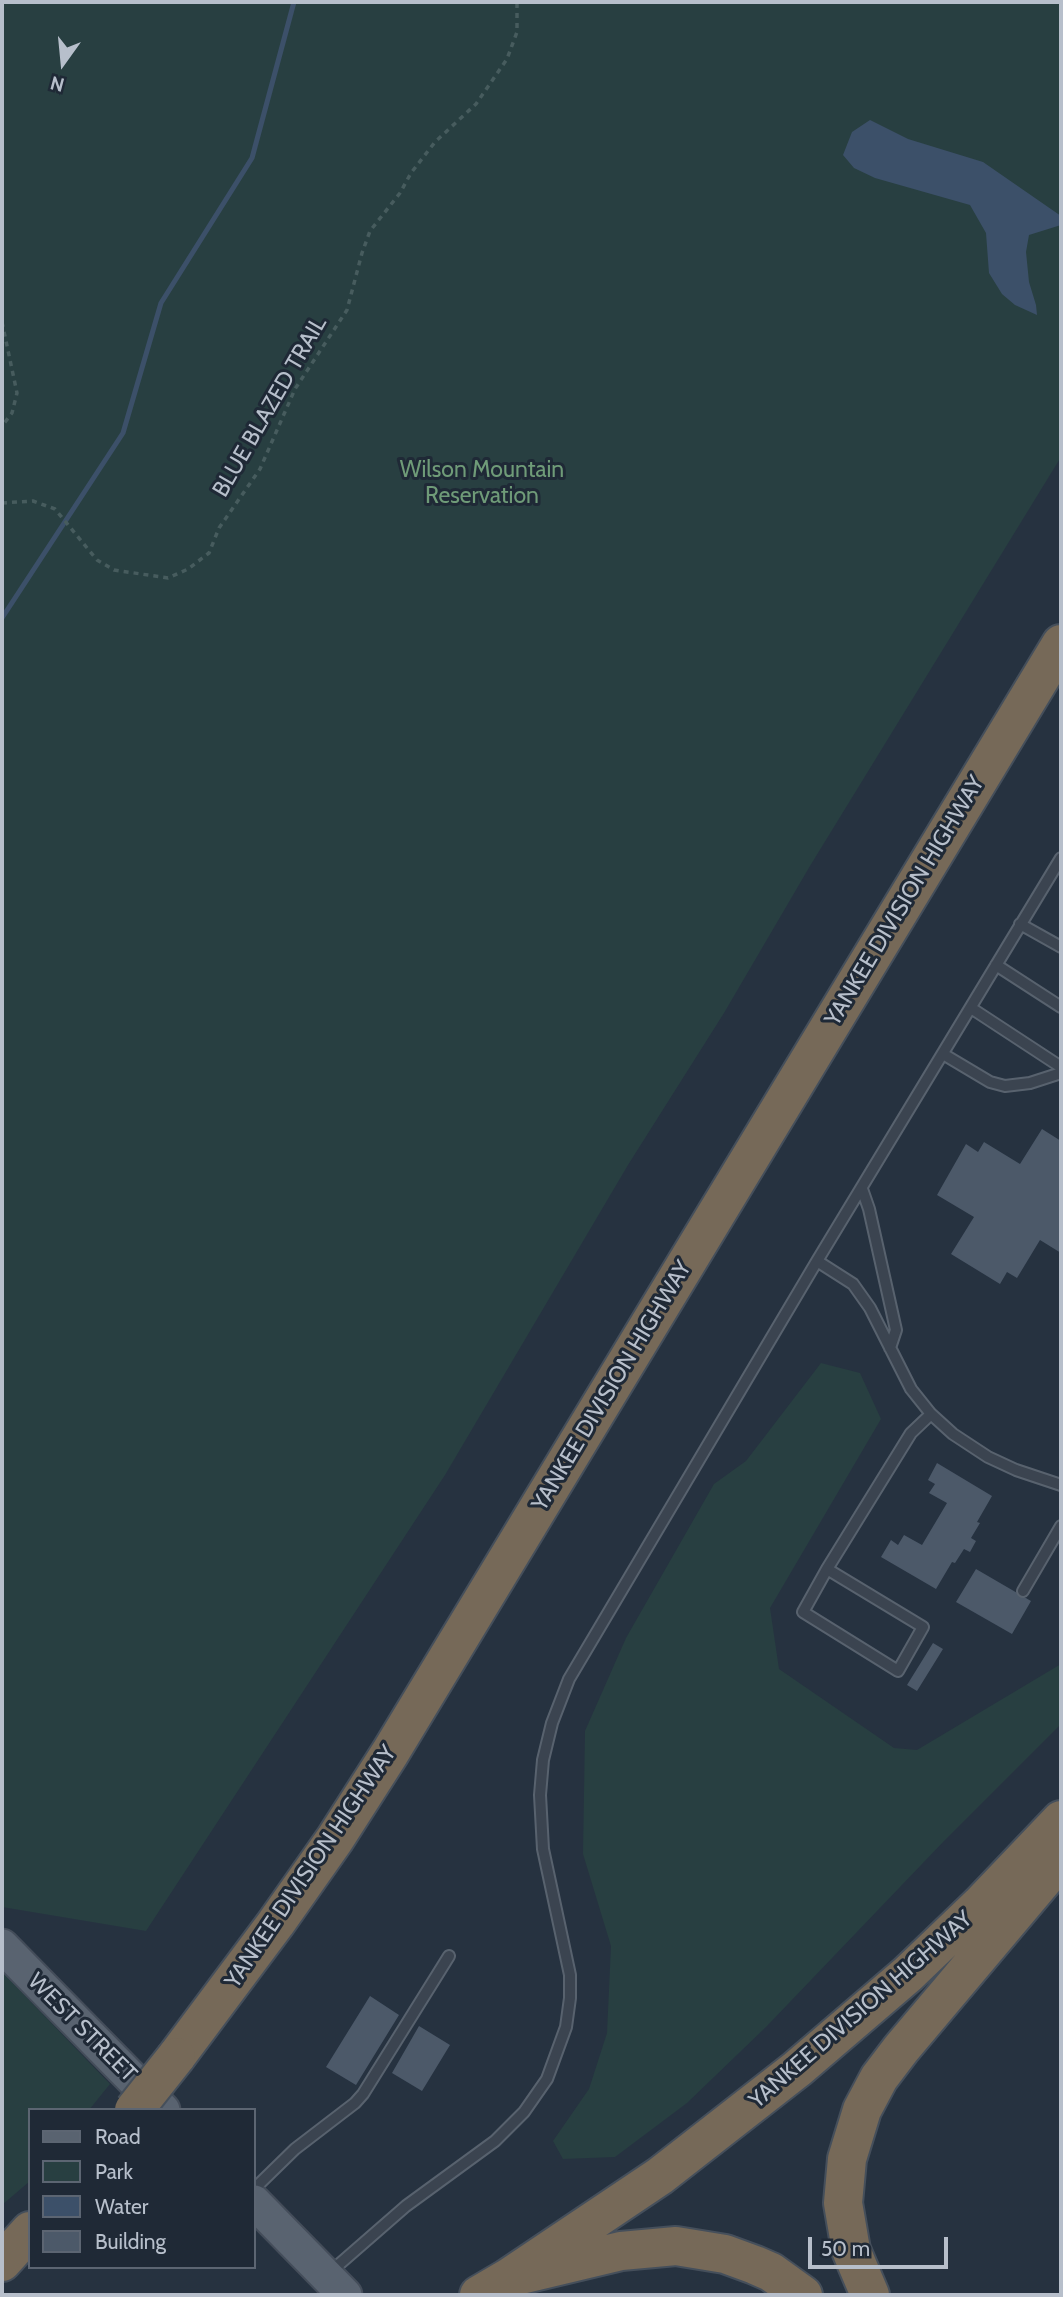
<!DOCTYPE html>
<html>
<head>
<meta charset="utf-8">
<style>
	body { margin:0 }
	#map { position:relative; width:1063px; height:2297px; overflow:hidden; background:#263240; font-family:Cabin,sans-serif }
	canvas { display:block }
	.frame { position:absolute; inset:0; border:4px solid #b7bfcb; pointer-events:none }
	.legend { position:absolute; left:28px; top:2108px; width:228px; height:161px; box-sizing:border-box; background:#1f2936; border:2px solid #5c6572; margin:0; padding:9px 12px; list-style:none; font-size:21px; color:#b7bfcb }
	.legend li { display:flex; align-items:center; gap:14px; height:35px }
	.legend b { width:35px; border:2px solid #5c6572 }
	.north { position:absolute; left:28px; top:28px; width:70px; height:70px; -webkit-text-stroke:5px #1f2936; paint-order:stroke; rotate:195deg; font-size:19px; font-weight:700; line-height:28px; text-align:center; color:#b7bfcb }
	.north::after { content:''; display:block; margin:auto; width:24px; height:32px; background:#b7bfcb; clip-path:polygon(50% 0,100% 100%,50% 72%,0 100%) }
	.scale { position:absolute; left:808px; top:2237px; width:140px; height:32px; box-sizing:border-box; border:4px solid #b7bfcb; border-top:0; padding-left:9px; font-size:21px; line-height:24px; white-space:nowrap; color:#b7bfcb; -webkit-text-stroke:5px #1f2936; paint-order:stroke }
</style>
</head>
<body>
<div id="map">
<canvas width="1063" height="2297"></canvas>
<div class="frame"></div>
<ul class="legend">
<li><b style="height:9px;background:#596370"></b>Road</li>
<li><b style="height:19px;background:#283f41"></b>Park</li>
<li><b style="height:19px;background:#3c5069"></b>Water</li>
<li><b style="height:19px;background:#4c5969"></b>Building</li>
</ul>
<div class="north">N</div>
<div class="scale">50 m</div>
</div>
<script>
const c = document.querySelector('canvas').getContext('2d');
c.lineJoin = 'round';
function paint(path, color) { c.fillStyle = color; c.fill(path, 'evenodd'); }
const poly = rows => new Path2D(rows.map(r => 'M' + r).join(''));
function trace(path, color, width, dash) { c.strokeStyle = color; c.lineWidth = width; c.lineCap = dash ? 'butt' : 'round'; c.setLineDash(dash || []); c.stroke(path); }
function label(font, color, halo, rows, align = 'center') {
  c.font = font + ' Cabin,sans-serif'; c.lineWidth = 6; c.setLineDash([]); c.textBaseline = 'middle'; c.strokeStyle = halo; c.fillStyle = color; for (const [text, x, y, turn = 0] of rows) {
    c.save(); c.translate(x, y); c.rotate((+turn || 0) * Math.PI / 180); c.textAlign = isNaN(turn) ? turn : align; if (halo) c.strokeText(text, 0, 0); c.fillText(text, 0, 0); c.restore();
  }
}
paint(poly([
	[2,2,1061,2,1061,457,810,866,724,1013,628,1165,445,1475,146,1931,2,1907],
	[821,1363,860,1373,881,1419,770,1608,779,1669,894,1748,917,1750,1061,1664,1061,1724,944,1841,766,2027,687,2103,615,2157,563,2159,553,2141,589,2089,607,2033,611,1946,583,1854,585,1731,626,1638,714,1484,746,1461],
	[2,1972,110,2084,89,2110,30,2110,30,2181,2,2205]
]), '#283f41');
paint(poly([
	[870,120,908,139,983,162,1061,216,1061,225,1029,235,1026,252,1029,282,1036,305,1037,315,1015,305,1002,294,989,273,986,233,970,205,875,178,854,168,843,155,852,132]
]), '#3c5069');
trace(poly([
	[2,618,123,433,161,303,252,158,294,2]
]), '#3c5069', 5);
paint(poly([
	[1042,1129,1061,1141,1061,1253,1040,1240,1017,1278,1007,1272,1000,1284,951,1254,974,1217,937,1195,966,1144,978,1152,984,1142,1020,1164],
	[937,1463,992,1496,977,1522,980,1523,971,1538,976,1541,970,1552,964,1549,955,1563,952,1562,936,1589,881,1557,891,1540,898,1545,904,1535,922,1545,947,1503,929,1493,935,1484,928,1480],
	[976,1569,1031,1601,1012,1634,956,1602],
	[933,1643,943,1649,917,1691,907,1685],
	[370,1996,399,2015,356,2085,326,2067],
	[419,2026,450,2045,422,2091,392,2073]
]), '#4c5969');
const lane = poly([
	[1020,924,1061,947],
	[996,965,1061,1007],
	[971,1008,1061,1067],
	[943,1054,990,1082,1005,1086,1030,1083,1061,1073],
	[862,1189,869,1209,896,1330,890,1348],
	[817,1261,853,1284,870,1308,911,1389,931,1414,953,1434,988,1457,1016,1470,1061,1485],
	[827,1569,923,1627,898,1671,803,1612,827,1569,911,1433,931,1414],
	[1023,1591,1061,1526],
	[254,2189,295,2149,355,2103,363,2094,449,1956],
	[328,2274,406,2206,495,2141,524,2112,547,2079,566,2027,570,1998,570,1975,543,1849,540,1795,543,1760,552,1723,569,1679,817,1261,1061,858]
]);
const primary = poly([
	[2,1946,163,2110],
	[254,2202,345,2295]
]);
const highway = poly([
	[176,2057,276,1923,335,1839,390,1753,1061,644],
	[2,2262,30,2231],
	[508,2278,660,2176,797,2069,908,1974,980,1905,1061,1820],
	[479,2295,508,2278,621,2251,676,2246,725,2254,755,2265,771,2272,803,2295],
	[870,2295,851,2250,843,2203,847,2159,862,2110,879,2078,901,2049,1061,1859]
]);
trace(lane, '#58626e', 14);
trace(primary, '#444d5a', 37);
trace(highway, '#454f5b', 42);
trace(poly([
	[2,322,17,393,12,413,2,426],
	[2,503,33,501,55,509,97,560,114,570,168,578,188,569,209,553,219,528,260,469,295,389,347,310,362,253,370,231,400,193,411,173,435,142,476,104,507,59,517,32,517,2]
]), '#475c5e', 3.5, [5, 5]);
trace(lane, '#3b4450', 10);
trace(primary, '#596370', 33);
trace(highway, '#766958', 38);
const highwayBridge = poly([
	[134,2110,176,2057]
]);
trace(highwayBridge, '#454f5b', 42, []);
trace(highwayBridge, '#766958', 38);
label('23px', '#b7bfcb', '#1f2936', [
	["BLUE BLAZED TRAIL",270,407,-60],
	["YANKEE DIVISION HIGHWAY",905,901,-59],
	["YANKEE DIVISION HIGHWAY",612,1386,-59],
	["YANKEE DIVISION HIGHWAY",311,1867,-56],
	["YANKEE DIVISION HIGHWAY",861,2010,-41],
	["WEST STREET",82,2028,45]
]);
label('23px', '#6f9b78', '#1f2936', [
	["Wilson Mountain",482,470],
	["Reservation",482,496]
]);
</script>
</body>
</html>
